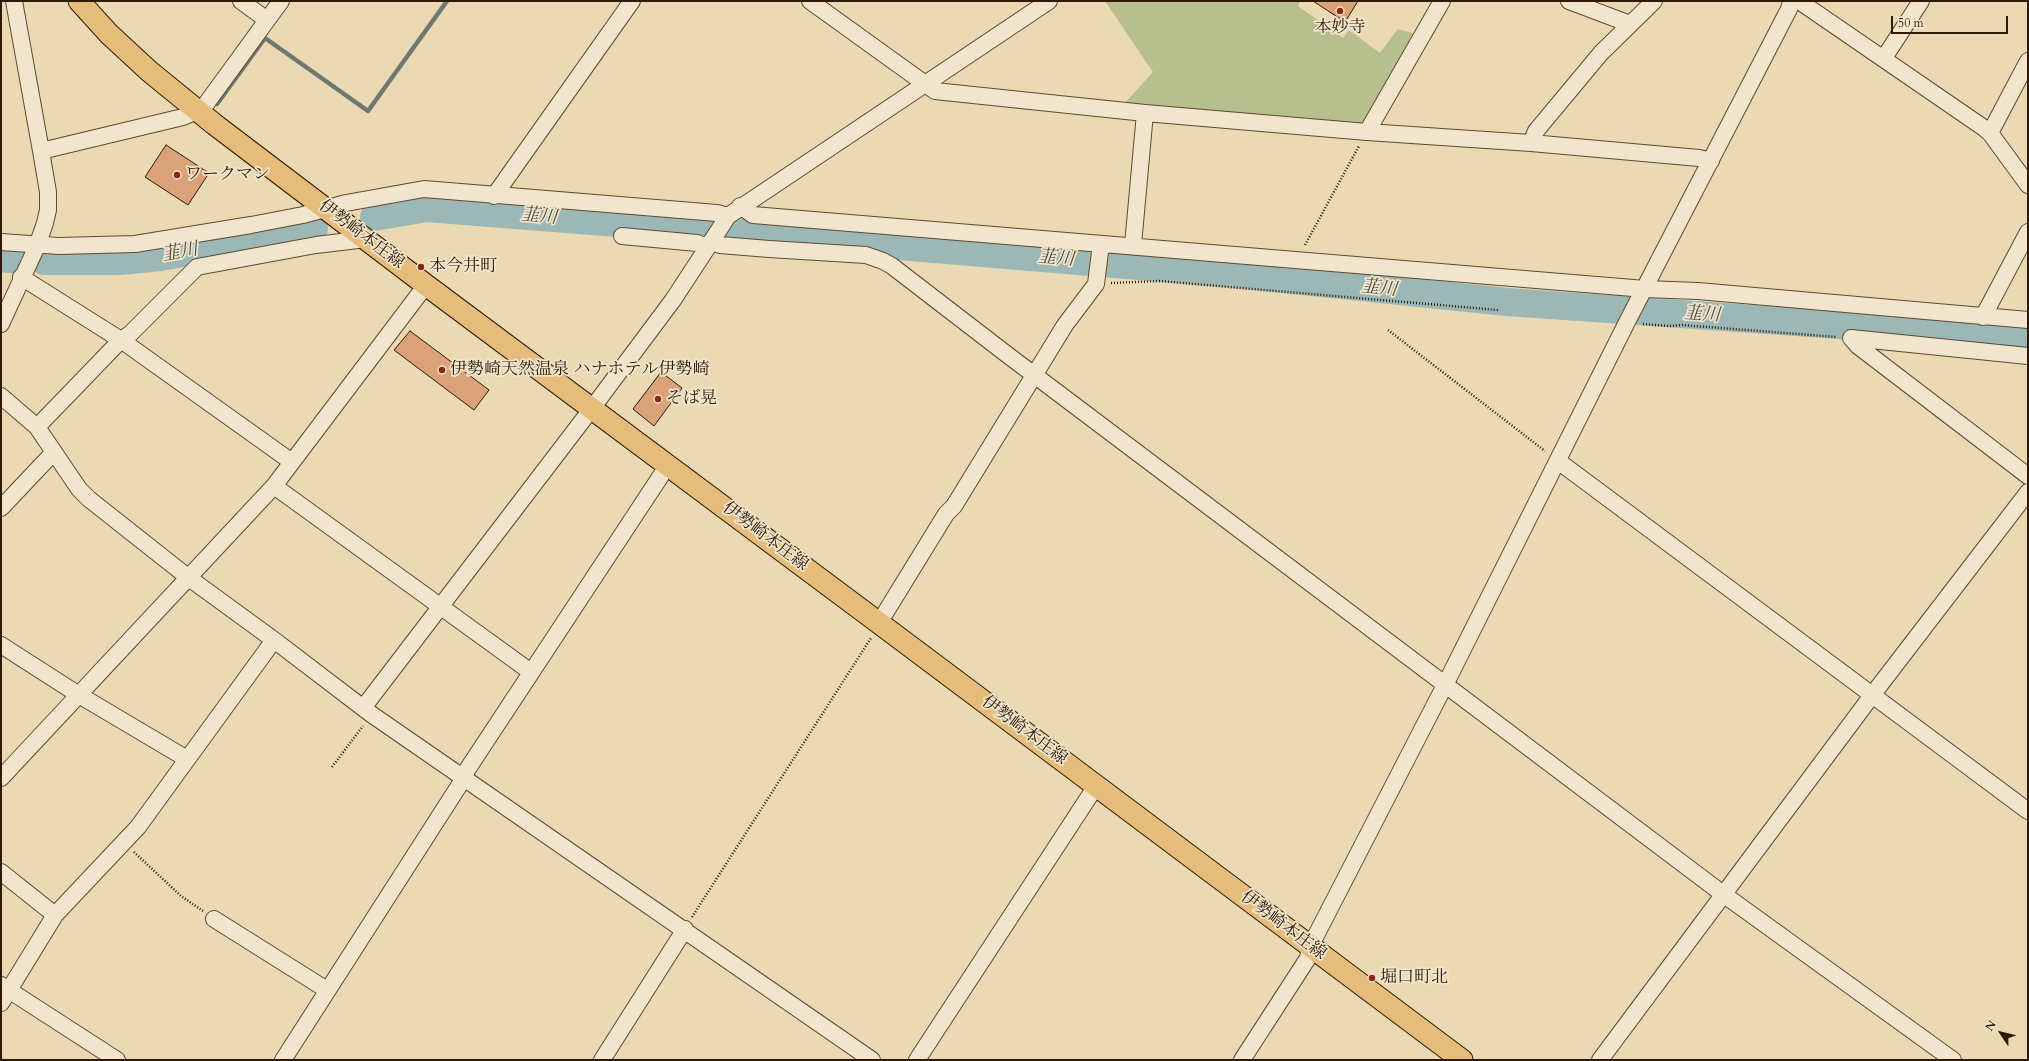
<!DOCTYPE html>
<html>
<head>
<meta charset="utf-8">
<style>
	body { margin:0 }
	#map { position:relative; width:2029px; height:1061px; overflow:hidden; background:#ead9b2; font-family:Cardo,serif }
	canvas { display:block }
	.frame { position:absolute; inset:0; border:2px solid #2e1a05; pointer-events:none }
	.north { position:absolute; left:1981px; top:1013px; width:40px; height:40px; -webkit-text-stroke:3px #f1e6cd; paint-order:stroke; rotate:305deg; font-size:11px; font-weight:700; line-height:16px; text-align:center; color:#2e1a05 }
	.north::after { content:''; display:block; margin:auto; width:14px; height:18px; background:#2e1a05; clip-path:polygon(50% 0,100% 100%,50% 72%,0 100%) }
	.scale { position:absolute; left:1891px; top:16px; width:117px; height:18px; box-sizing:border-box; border:2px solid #2e1a05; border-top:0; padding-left:5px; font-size:12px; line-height:14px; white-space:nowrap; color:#2e1a05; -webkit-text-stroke:3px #f1e6cd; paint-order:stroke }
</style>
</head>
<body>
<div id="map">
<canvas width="2029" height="1061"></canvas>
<div class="frame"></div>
<div class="north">N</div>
<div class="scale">50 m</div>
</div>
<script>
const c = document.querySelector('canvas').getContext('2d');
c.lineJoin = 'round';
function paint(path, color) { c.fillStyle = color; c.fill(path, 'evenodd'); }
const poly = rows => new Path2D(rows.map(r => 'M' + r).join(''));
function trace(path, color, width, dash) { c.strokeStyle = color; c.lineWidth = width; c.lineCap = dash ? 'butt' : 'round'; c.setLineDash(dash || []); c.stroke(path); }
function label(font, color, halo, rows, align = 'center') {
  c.font = font + ' Cardo,"Noto Serif JP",serif'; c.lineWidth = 3.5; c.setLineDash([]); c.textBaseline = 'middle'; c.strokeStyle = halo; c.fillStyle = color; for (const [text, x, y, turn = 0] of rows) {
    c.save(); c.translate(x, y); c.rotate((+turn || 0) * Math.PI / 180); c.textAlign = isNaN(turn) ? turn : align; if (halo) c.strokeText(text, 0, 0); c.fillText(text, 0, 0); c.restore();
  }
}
paint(poly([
	[1105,1,1300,1,1298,6,1343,38,1349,30,1380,53,1398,29,1413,33,1365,125,1124,104,1153,72]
]), '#b6bf8d');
trace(poly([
	[217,104,265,38,368,111,447,1]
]), '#6f796f', 4.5);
trace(poly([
	[374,217,427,208,705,230],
	[730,232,1235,274,1507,302,1854,326,2028,341],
	[1,258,20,260],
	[44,261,120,261,161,257,314,229]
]), '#9bb8b6', 28);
const building = poly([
	[1313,1,1358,1,1345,22,1313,1],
	[166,145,209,173,188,205,145,177,166,145],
	[410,331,489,390,474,410,394,350,410,331],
	[661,372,682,388,654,426,633,409,661,372]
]);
paint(building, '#d9a278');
trace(building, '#2e1a05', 1);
const minor = poly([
	[241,1,267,20],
	[810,1,935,91,1145,113,1367,132,1531,143,1699,158,1711,161],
	[1569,1,1630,24],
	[1799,1,1984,128,1990,133,2028,185],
	[1884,58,1921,1],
	[1367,132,1442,1],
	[1990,133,2028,61],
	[1531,143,1536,131,1601,53,1654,1],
	[41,151,183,117,197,111,206,104,281,1],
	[494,196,632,1],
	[740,206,753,215,1645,289,1698,291,2028,320],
	[622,236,697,243,707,247],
	[1,242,59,246,135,244,251,225,303,215,346,203,424,189,717,213,728,216],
	[711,242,720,245,769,249,866,255,883,261,892,266,1009,356,1723,894,1953,1060],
	[1133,245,1145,113],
	[21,277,121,340,292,462],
	[1983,317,2028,232],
	[1,324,37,246,45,223,48,210,48,192,41,151,14,1],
	[1851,338,1858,346,2028,476],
	[1851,338,2028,356],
	[1,396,37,427,79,489,89,499,189,578,274,640,371,714,872,1060],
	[37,427,121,340,130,334,197,267,316,245,366,239],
	[1558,461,2028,811],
	[274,486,531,672],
	[1,508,54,452],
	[879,623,946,514,954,506,1065,325,1096,284,1101,244],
	[1,645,79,695,187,759],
	[363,708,599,399,673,300,728,216,1049,1],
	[1,778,274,486,426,285],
	[1,872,55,915],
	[214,919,327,990],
	[1,985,117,1060],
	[1,1003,55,915,138,827,274,640],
	[283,1060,464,778,467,770,668,465],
	[602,1060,685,929],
	[917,1060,1096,786],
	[1242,1060,1308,958,1310,947,1446,683,1628,320,1789,9,1791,1],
	[1600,1060,1873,694,2028,492]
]);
const major = poly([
	[79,1,109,34,149,71,214,124,426,285,879,623,1462,1060]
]);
trace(minor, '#5d4a30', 18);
trace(major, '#2e1a05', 23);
trace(poly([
	[1305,245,1359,146],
	[1111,283,1159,281,1498,310],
	[1643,324,1669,326,1682,325,1837,337],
	[1388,330,1545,451],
	[332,767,363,726],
	[134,852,181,896,203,911],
	[692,917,871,638]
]), '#2e1a05', 2.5, [1, 2]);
trace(minor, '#f1e6cd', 16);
trace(major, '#e5bc79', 21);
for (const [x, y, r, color] of [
	[1340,11,4,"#8f2418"],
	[177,175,4,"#8f2418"],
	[421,267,4,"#8f2418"],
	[442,370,4,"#8f2418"],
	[658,399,4,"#8f2418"],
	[1372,978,4,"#8f2418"]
]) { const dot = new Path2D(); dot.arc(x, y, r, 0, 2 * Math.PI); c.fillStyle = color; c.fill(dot); trace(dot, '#f1e6cd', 1.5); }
label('17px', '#2e1a05', '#f1e6cd', [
	["本妙寺",1340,28,"center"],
	["ワークマン",185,175],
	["本今井町",429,267],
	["伊勢崎天然温泉 ハナホテル伊勢崎",450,370],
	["そば晃",666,399],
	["堀口町北",1380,978]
], 'left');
label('17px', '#2e1a05', '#f1e6cd', [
	["伊勢崎本庄線",361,235,37],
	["伊勢崎本庄線",765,537,37],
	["伊勢崎本庄線",1024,731,37],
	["伊勢崎本庄線",1283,926,37]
]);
label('italic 18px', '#4f493a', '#f1e6cd', [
	["韮川",539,217,5],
	["韮川",180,253,-10],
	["韮川",1056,259,5],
	["韮川",1379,289,6],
	["韮川",1702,315,4]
]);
</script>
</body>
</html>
